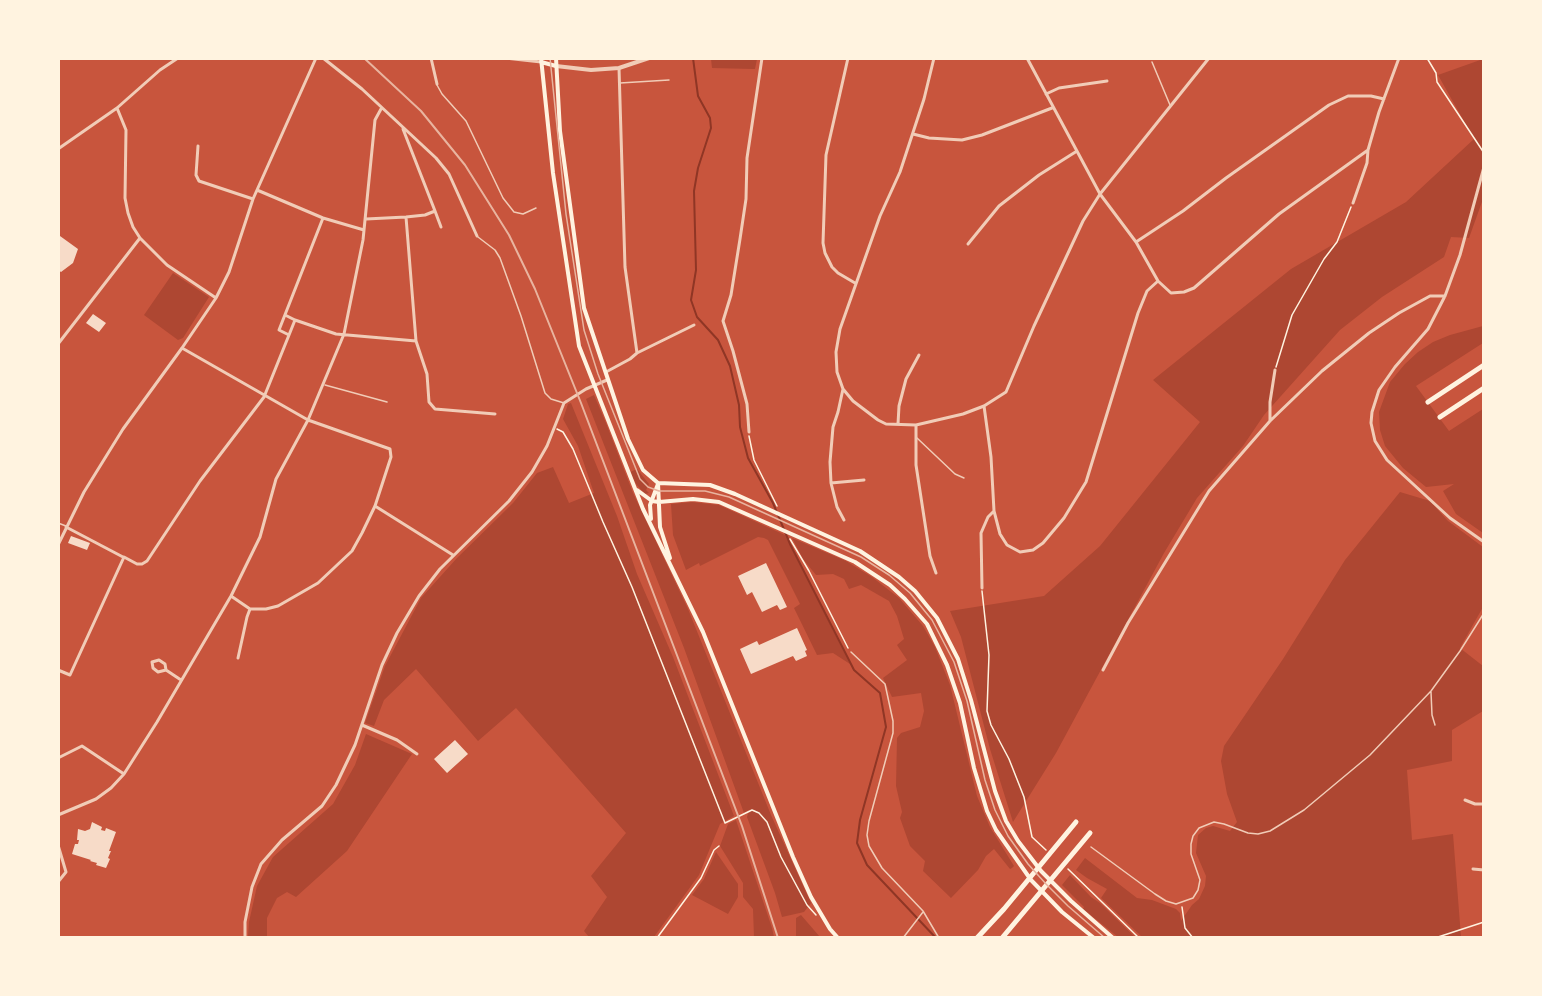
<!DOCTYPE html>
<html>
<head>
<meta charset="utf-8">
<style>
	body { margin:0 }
	#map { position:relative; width:1542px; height:996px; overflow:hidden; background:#c8553d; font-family:"Space Grotesk",sans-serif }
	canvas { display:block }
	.frame { position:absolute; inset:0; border:60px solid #fff3e0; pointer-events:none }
</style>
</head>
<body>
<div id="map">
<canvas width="1542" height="996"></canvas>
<div class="frame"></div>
</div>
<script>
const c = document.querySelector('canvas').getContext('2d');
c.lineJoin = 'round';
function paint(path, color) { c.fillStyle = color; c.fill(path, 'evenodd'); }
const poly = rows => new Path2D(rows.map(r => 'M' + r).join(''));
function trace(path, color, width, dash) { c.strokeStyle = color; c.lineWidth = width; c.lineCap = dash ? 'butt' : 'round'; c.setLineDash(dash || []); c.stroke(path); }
paint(poly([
	[711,59,711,58,757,59,755,69,753,69,712,68],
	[1483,59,1483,199,1469,238,1451,237,1444,257,1382,297,1340,330,1264,415,1243,446,1197,498,1164,553,1056,753,1013,822,990,749,961,637,950,611,1044,596,1100,546,1200,422,1153,380,1291,269,1406,202,1474,139,1438,75],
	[173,273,209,297,183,338,178,340,144,315],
	[1483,326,1483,343,1416,386,1449,431,1483,409,1483,533,1456,514,1443,491,1454,484,1426,487,1403,468,1385,446,1380,430,1379,412,1390,382,1405,364,1418,352,1433,342,1450,335],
	[594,395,606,423,633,493,688,609,771,815,811,903,804,912,782,917,775,893,747,817,749,810,744,813,684,648,586,399],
	[571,403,617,516,637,574,673,657,734,816,720,824,699,875,654,937,589,937,584,931,607,897,591,876,626,833,516,708,478,741,416,669,384,700,374,726,365,723,385,666,421,598,457,558,513,503,537,473,553,467,569,503,594,493,578,446,563,419,568,404],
	[637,469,649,484,646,490,649,493,645,494,636,484,630,472],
	[1400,492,1430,501,1448,521,1483,547,1483,607,1460,648,1483,666,1483,711,1452,730,1452,761,1407,770,1412,840,1453,834,1461,937,1142,937,1101,898,1107,889,1087,878,1076,870,1085,858,1137,898,1152,900,1176,909,1180,913,1181,921,1192,905,1199,899,1205,886,1206,876,1196,853,1198,835,1206,828,1213,826,1230,831,1237,822,1227,794,1221,761,1224,746,1283,659,1345,560],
	[692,502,719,505,785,535,850,664,833,653,817,655,794,608,800,604,768,540,764,538,758,537,700,566,699,563,686,570,673,535,671,504],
	[792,538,846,561,872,577,899,598,923,626,935,647,950,685,977,796,990,827,1014,866,1012,868,1010,869,994,849,986,856,978,870,951,898,923,871,925,861,910,846,900,818,902,812,896,786,897,738,901,733,920,727,924,711,921,693,892,697,883,678,907,660,897,645,904,639,897,616,889,601,861,585,849,589,844,579,833,574,816,575,803,559],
	[366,734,412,754,347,851,296,897,287,892,277,898,267,918,267,937,248,937,249,922,257,886,273,857,333,804,355,765],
	[736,820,772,928,774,937,754,937,753,909,743,897,743,883,720,846,728,824],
	[716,852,738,884,738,897,728,914,692,895,704,879],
	[1070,875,1091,897,1100,903,1135,937,1118,937,1083,909,1084,907,1062,885],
	[801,915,820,937,796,937,796,918]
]), '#ae4732');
trace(poly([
	[693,58,698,96,710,118,711,128,698,168,694,191,696,270,691,300,697,317,718,340,730,366,739,405,740,427,748,458,773,503,790,544,854,670,880,693,886,727,860,820,857,843,867,865,936,938]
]), '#8f3625', 2);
paint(poly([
	[60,236,78,249,73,263,61,272,58,270,58,238],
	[93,314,106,323,99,332,86,323],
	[71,536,90,543,87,550,68,543],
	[766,563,787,607,780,610,777,605,762,612,752,592,747,595,738,576],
	[797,628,807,650,805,651,807,656,796,661,793,656,751,674,740,649,757,641,759,645],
	[455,740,468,754,447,773,434,759],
	[92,822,102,827,101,830,105,831,106,828,116,832,109,851,111,851,108,858,110,859,106,868,96,865,97,863,90,861,91,860,72,854,75,844,78,844,79,840,77,840,78,829,85,831,90,829]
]), '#f7dbc8');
trace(poly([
	[1427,58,1436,73,1437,82,1484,153],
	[1276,367,1292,315,1324,259,1337,242,1351,207],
	[557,429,563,432,573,449,603,522,632,587,725,823,752,810,759,813,767,822,781,857,807,905,816,915],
	[749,436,754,460,777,506],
	[790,539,809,571,848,648],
	[982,591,989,655,987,711,991,725,1009,759,1024,797,1032,837,1046,850],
	[1068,869,1139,938],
	[1182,907,1185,928,1193,938],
	[657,938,701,878,714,850,719,846],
	[1435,938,1484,922]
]), '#fff3e0', 1.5);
trace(poly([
	[1152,62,1170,105],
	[620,83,669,80],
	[437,85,442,94,466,121,503,198,514,212,523,214,536,208],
	[478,237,495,250,500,258,521,316,545,393,551,399,564,403],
	[325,385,387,402],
	[917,438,955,474,964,478],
	[58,523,66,526],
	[851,652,885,684,893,721,893,733,869,821,867,835,869,846,882,868,923,911,939,938],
	[1431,692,1432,715,1435,725],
	[1091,847,1155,894,1166,901,1176,904,1193,898,1198,890,1200,880,1191,854,1191,844,1193,836,1199,828,1214,822,1224,824,1248,833,1258,834,1270,831,1304,810,1370,755,1431,691,1460,651,1484,613],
	[903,938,923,912]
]), '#f1ccb7', 1.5);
trace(poly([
	[323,58,362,89,436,158,449,174,477,236],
	[431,58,437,84],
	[505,58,541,62],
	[848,58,826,155,823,243,825,253,832,267,838,273,855,283],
	[1027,58,1100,194,1136,242,1158,281,1171,293,1184,292,1194,288,1279,214,1368,150],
	[619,68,625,267,637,353],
	[1046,94,1059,88,1107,81],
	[117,108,126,130,125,198,128,213,133,227,140,238,167,265,216,298],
	[403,129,435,211],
	[913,134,929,138,962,140,982,135,1052,108],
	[198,146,196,175,199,181,253,199],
	[58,149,117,108,160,70,178,58],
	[1484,167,1460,255,1445,296,1428,329,1395,367,1379,390,1372,412,1371,423,1375,441,1387,460,1450,518,1484,542],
	[257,190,323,218,364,230],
	[1353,203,1367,163,1368,150,1379,112,1399,58],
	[406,217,416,341,427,374,429,402,435,409,495,414],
	[366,219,406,217,425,215,435,211,441,227],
	[1136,242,1183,211,1226,178,1329,105,1348,96,1371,96,1384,99],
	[968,244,999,206,1039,175,1077,151],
	[285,315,295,320,289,335,279,330,323,218],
	[295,320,336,334,416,341],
	[58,344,140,238],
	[182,348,308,420,390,449,391,457,375,506,362,533,352,551,318,583,278,606,266,609,250,609,231,596],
	[606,372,630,359,637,353,694,325],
	[843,389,853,401,878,420,886,424,916,425,963,414,984,406,1006,392,1034,326,1083,221,1100,194,1209,58],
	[984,406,991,457,994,511,1000,534,1007,545,1020,552,1033,550,1043,543,1064,518,1086,482,1138,313,1147,291,1158,281],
	[1270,421,1270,402,1275,370],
	[898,424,899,406,906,379,919,355],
	[916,425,916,465,930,556,936,573],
	[749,432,747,404,733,351,723,321,731,295,740,239,746,199,747,158,762,58],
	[831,483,864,480],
	[375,506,453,555],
	[844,520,837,507,831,483,830,462,833,427,838,412,843,389,837,372,836,352,840,329,880,216,900,172,924,99,934,58],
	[66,527,123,557],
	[58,545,84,492,123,429,182,348,216,298,229,272,253,199,316,58],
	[982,588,981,533,988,517,994,511],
	[238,658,247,617,250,609],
	[58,670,70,675,124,557,137,564,142,564,147,561,200,481,264,397,289,335],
	[166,670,158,672,153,668,152,662,159,660,165,664,166,670,181,680],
	[1103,670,1128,623,1209,491,1270,421,1322,371,1369,333,1399,313,1430,296,1445,296],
	[362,725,397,740,417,754],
	[58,758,82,746,124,774],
	[1465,800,1475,804,1484,804],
	[58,815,96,799,111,788,124,774,157,722,231,596,260,537,276,479,308,420,344,334,363,240,375,120,381,109],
	[58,845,66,872,58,882],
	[1473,869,1484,870],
	[245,938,245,922,252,887,261,864,282,840,322,806,336,785,355,745,382,665,397,633,419,596,440,569,509,501,532,472,547,446,564,403,586,389,607,380]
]), '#f1ccb7', 3);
trace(poly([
	[556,66,591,70,619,68,649,58]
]), '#f1ccb7', 4);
trace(poly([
	[541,58,553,173,579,346,643,509,703,632,793,857,811,897,830,929,838,938],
	[556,58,560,131,584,308,628,439,643,470,658,483],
	[541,62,556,66],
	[658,483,710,485,735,494,860,551,899,577,915,591,937,618,958,659,971,700,995,791,1006,821,1018,841,1041,871,1071,901,1113,938],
	[658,483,660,527,670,558],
	[637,490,652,501,659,502,693,499,719,502,855,562,890,585,905,599,927,624,947,665,960,703,974,768,987,811,996,830,1031,880,1062,912,1094,938],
	[651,519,650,505,658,484]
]), '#fff3e0', 4);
trace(poly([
	[1428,402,1484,365],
	[1440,417,1484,388],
	[977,938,1004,909,1076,822],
	[1002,938,1090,833]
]), '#fff3e0', 5);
trace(poly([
	[550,58,566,214,584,330,598,374,640,479,648,487,659,491,705,491,729,497,861,557,889,575,910,593,932,620,954,662,967,701,985,780,995,810,1008,836,1028,864,1046,884,1068,906,1105,938]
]), '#e9b49f', 1.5);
trace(poly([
	[364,58,421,111,465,165,509,235,535,289,581,403,742,826,778,938]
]), '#e9b49f', 2);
</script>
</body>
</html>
